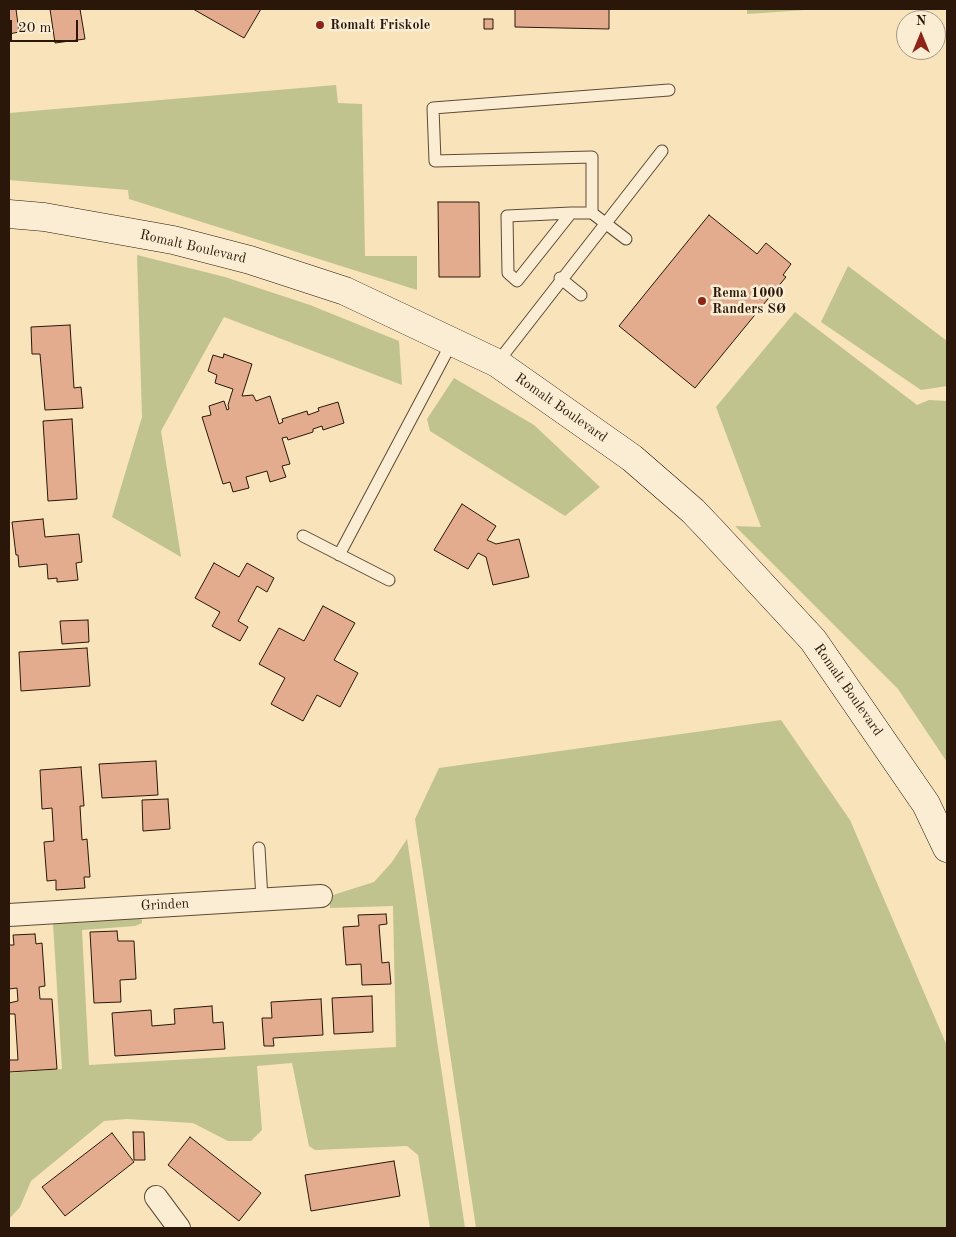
<!DOCTYPE html>
<html>
<head>
<meta charset="utf-8">
<style>
	body { margin:0 }
	#map { position:relative; width:956px; height:1237px; overflow:hidden; background:#f8e3bb; font-family:"Old Standard TT",serif }
	canvas { display:block }
	.frame { position:absolute; inset:0; border:10px solid #2a1709; pointer-events:none }
	.north { position:absolute; left:896px; top:10px; width:50px; height:50px; box-sizing:border-box; background:#faedd3; border:1px solid #a79782; border-radius:50%; rotate:0deg; font-size:14px; font-weight:700; line-height:20px; text-align:center; color:#2a1709 }
	.north::after { content:''; display:block; margin:auto; width:18px; height:22px; background:#8f2418; clip-path:polygon(50% 0,100% 100%,50% 72%,0 100%) }
	.scale { position:absolute; left:10px; top:20px; width:68px; height:22px; box-sizing:border-box; border:2px solid #2a1709; border-top:0; padding-left:6px; font-size:15px; line-height:18px; white-space:nowrap; color:#2a1709; -webkit-text-stroke:4px #faedd3; paint-order:stroke }
</style>
</head>
<body>
<div id="map">
<canvas width="956" height="1237"></canvas>
<div class="frame"></div>
<div class="north">N</div>
<div class="scale">20 m</div>
</div>
<script>
const c = document.querySelector('canvas').getContext('2d');
c.lineJoin = 'round';
function paint(path, color) { c.fillStyle = color; c.fill(path, 'evenodd'); }
const poly = rows => new Path2D(rows.map(r => 'M' + r).join(''));
function trace(path, color, width, dash) { c.strokeStyle = color; c.lineWidth = width; c.lineCap = dash ? 'butt' : 'round'; c.setLineDash(dash || []); c.stroke(path); }
function label(font, color, halo, rows, align = 'center') {
  c.font = font + ' "Old Standard TT",serif'; c.lineWidth = 5; c.setLineDash([]); c.textBaseline = 'middle'; c.strokeStyle = halo; c.fillStyle = color; for (const [text, x, y, turn = 0] of rows) {
    c.save(); c.translate(x, y); c.rotate((+turn || 0) * Math.PI / 180); c.textAlign = isNaN(turn) ? turn : align; if (halo) c.strokeText(text, 0, 0); c.fillText(text, 0, 0); c.restore();
  }
}
paint(poly([
	[747,9,819,9,747,14],
	[336,85,338,103,362,104,365,256,417,256,417,290,129,199,128,190,9,180,9,113],
	[137,255,225,277,310,305,399,341,402,385,224,317,161,431,181,557,112,517,142,417],
	[848,266,947,341,947,386,921,390,821,322],
	[795,312,917,405,929,400,947,401,947,762,898,689,735,526,761,527,716,407],
	[454,378,534,425,600,487,565,516,430,431,427,419],
	[781,720,850,820,947,1046,947,1228,476,1228,415,819,439,768],
	[407,839,465,1228,430,1228,418,1155,407,1146,315,1150,309,1146,292,1063,257,1066,262,1130,251,1141,228,1141,193,1123,127,1119,104,1121,31,1181,20,1207,9,1219,9,1073,62,1069,53,923,138,917,142,920,142,923,135,926,82,930,89,1065,396,1047,393,906,330,908,330,896,374,882,392,862]
]), '#c0c38d');
const building = poly([
	[9,9,16,9,19,32,9,34,9,9],
	[50,9,80,9,85,39,55,43,50,9],
	[193,9,261,9,244,38,193,9],
	[515,9,609,9,609,29,515,27,515,9],
	[484,19,493,19,493,29,484,29,484,19],
	[438,202,479,202,480,277,439,277,438,202],
	[709,215,757,254,766,243,791,264,783,275,786,277,695,388,619,326,709,215],
	[70,325,74,388,81,387,83,408,45,410,40,354,32,354,31,327,70,325],
	[224,354,252,364,242,396,253,395,256,401,270,396,279,424,283,422,282,419,307,411,308,415,319,411,318,408,338,402,344,423,323,430,322,426,313,429,313,432,288,440,287,437,282,438,290,464,282,466,286,477,270,482,267,471,246,477,249,488,233,492,230,482,223,484,202,417,211,415,209,406,224,401,227,410,229,409,228,405,233,389,215,383,217,375,208,371,213,355,223,358,224,354],
	[72,419,77,499,48,501,43,421,72,419],
	[462,504,496,526,487,540,496,544,519,539,529,577,493,585,486,557,478,553,468,569,434,550,462,504],
	[43,519,45,537,79,534,82,562,76,563,78,580,57,582,57,578,48,579,47,564,19,567,18,555,16,555,12,522,43,519],
	[214,563,239,577,247,563,274,578,267,592,257,586,238,621,248,627,240,641,212,626,220,612,195,598,214,563],
	[323,606,355,623,334,660,358,673,340,707,317,695,303,721,271,704,285,678,259,664,279,628,304,641,323,606],
	[88,620,89,642,62,644,60,621,88,620],
	[87,648,90,686,21,691,19,652,87,648],
	[156,761,158,795,102,798,99,764,156,761],
	[81,767,84,806,80,806,82,840,87,839,90,877,84,877,85,888,56,890,56,880,47,881,44,842,54,841,52,808,42,809,40,770,81,767],
	[168,799,170,829,143,831,142,800,168,799],
	[386,914,387,924,379,925,382,963,389,962,391,984,362,985,361,964,346,965,343,927,359,926,358,915,386,914],
	[117,931,118,941,134,941,136,979,120,980,121,1002,94,1003,90,932,117,931],
	[35,934,36,944,42,943,45,986,39,987,40,999,52,999,57,1069,9,1072,9,1060,18,1060,15,1014,9,1014,9,1003,18,1001,17,988,9,989,9,945,14,945,13,935,35,934],
	[372,996,373,1032,334,1034,332,998,372,996],
	[321,999,323,1035,273,1038,274,1046,264,1046,262,1018,272,1018,271,1002,321,999],
	[212,1006,213,1023,223,1022,225,1049,115,1056,112,1013,151,1010,152,1026,175,1024,174,1009,212,1006],
	[133,1132,144,1132,145,1160,134,1160,133,1132],
	[112,1133,134,1162,65,1216,42,1187,112,1133],
	[190,1137,261,1193,239,1221,168,1165,190,1137],
	[394,1161,400,1196,311,1211,305,1175,394,1161]
]);
paint(building, '#e3ac8e');
trace(building, '#2a1709', 1);
const lane = poly([
	[571,213,507,216,508,273,517,281,571,213,592,213,626,239],
	[592,213,592,157,435,161,433,108,669,90],
	[560,278,581,295],
	[497,363,662,151],
	[303,536,389,580],
	[339,555,452,342],
	[259,848,262,899]
]);
const street = poly([
	[9,915,321,896],
	[156,1197,179,1228]
]);
const secondary = poly([
	[9,214,44,217,173,240,250,260,345,291,497,363,632,458,693,511,714,533,813,640,926,804,947,848]
]);
trace(lane, '#5e4a36', 13);
trace(street, '#5e4a36', 24);
trace(secondary, '#2a1709', 29);
trace(lane, '#faedd3', 11);
trace(street, '#faedd3', 22);
trace(secondary, '#faedd3', 28);
for (const [x, y, r, color] of [
	[320,25,5,"#8f2418"],
	[702,301,5,"#8f2418"]
]) { const dot = new Path2D(); dot.arc(x, y, r, 0, 2 * Math.PI); c.fillStyle = color; c.fill(dot); trace(dot, '#faedd3', 2); }
label('bold 14px', '#2a1709', '#faedd3', [
	["Romalt Friskole",330,25],
	["Rema 1000",712,293],
	["Randers SØ",712,309]
], 'left');
label('14px', '#2a1709', '#faedd3', [
	["Romalt Boulevard",193,247,13],
	["Romalt Boulevard",561,408,35],
	["Romalt Boulevard",848,690,55],
	["Grinden",165,905,-3]
]);
</script>
</body>
</html>
